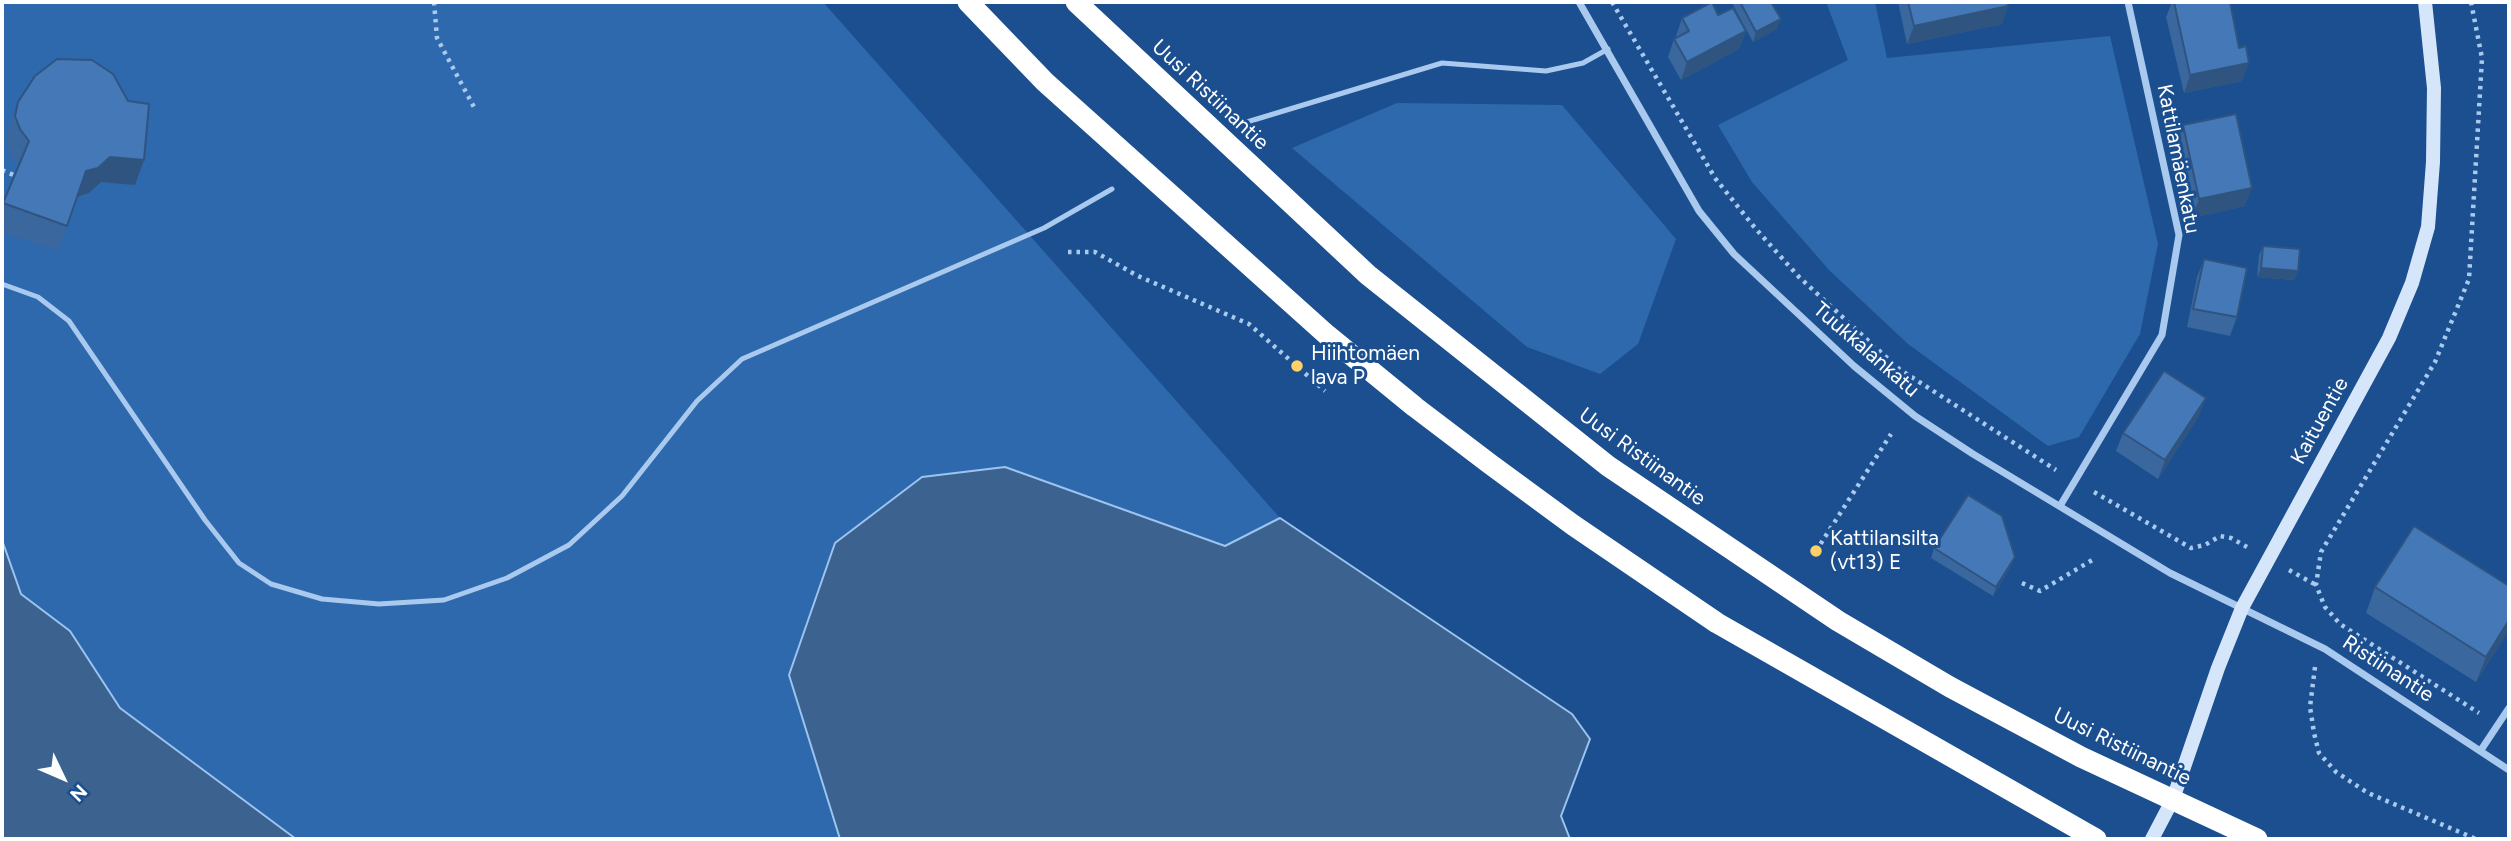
<!DOCTYPE html>
<html>
<head>
<meta charset="utf-8">
<style>
	body { margin:0 }
	#map { position:relative; width:2511px; height:841px; overflow:hidden; background:#1b4f8f; font-family:Figtree,sans-serif }
	canvas { display:block }
	.frame { position:absolute; inset:0; border:4px solid #fff; pointer-events:none }
	.north { position:absolute; left:28px; top:743px; width:70px; height:70px; -webkit-text-stroke:5px #1b4f8f; paint-order:stroke; rotate:134deg; font-size:19px; font-weight:700; line-height:28px; text-align:center; color:#fff }
	.north::after { content:''; display:block; margin:auto; width:24px; height:32px; background:#fff; clip-path:polygon(50% 0,100% 100%,50% 72%,0 100%) }
</style>
</head>
<body>
<div id="map">
<canvas width="2511" height="841"></canvas>
<div class="frame"></div>
<div class="north">N</div>
</div>
<script>
const c = document.querySelector('canvas').getContext('2d');
c.lineJoin = 'round';
function paint(path, color) { c.fillStyle = color; c.fill(path, 'evenodd'); }
const poly = rows => new Path2D(rows.map(r => 'M' + r).join(''));
function trace(path, color, width, dash) { c.strokeStyle = color; c.lineWidth = width; c.lineCap = dash ? 'butt' : 'round'; c.setLineDash(dash || []); c.stroke(path); }
function label(font, color, halo, rows, align = 'center') {
  c.font = font + ' Figtree,sans-serif'; c.lineWidth = 6; c.setLineDash([]); c.textBaseline = 'middle'; c.strokeStyle = halo; c.fillStyle = color; for (const [text, x, y, turn = 0] of rows) {
    c.save(); c.translate(x, y); c.rotate((+turn || 0) * Math.PI / 180); c.textAlign = isNaN(turn) ? turn : align; if (halo) c.strokeText(text, 0, 0); c.fillText(text, 0, 0); c.restore();
  }
}
paint(poly([
	[2,2,823,2,1280,518,1225,546,1005,467,830,804,840,839,296,839,120,708,70,631,21,594,2,540],
	[1826,2,1875,2,1887,58,2110,36,2158,244,2140,334,2079,437,2048,446,1908,344,1830,271,1752,182,1718,125,1848,60],
	[1397,103,1562,105,1676,239,1638,344,1600,374,1527,347,1292,148]
]), '#2e69ad');
const water = poly([
	[1005,467,1225,546,1280,518,1572,714,1590,739,1561,816,1570,839,840,839,789,675,835,543,922,477,1005,467],
	[2,540,21,594,70,631,120,708,296,839,2,839,2,540]
]);
paint(water, '#3c6290');
trace(water, '#9cc4f0', 2);
trace(poly([
	[434,2,437,38,475,109],
	[1612,2,1715,178,1755,228,1799,277,1899,369,2056,470],
	[2471,2,2482,58,2469,279,2435,362,2321,552,2316,585,2325,607,2340,624,2479,713],
	[2,170,16,176],
	[1068,252,1095,252,1138,276,1249,324,1325,391],
	[2094,492,2191,548,2205,545,2220,536,2231,538,2247,547],
	[1816,551,1891,434],
	[2289,570,2316,585],
	[2022,583,2040,591,2094,559],
	[2315,667,2310,707,2314,733,2319,753,2336,772,2368,793,2476,839]
]), '#a9c9ee', 4.5, [3.5, 5]);
trace(poly([
	[1247,122,1442,63,1546,71,1583,63,1608,49],
	[2,284,38,297,69,321,205,520,239,563,271,584,322,599,379,604,444,600,507,578,569,545,622,496,697,401,742,359,1044,228,1112,189]
]), '#a9c9ee', 5);
trace(poly([
	[1579,2,1699,211,1734,254,1854,366,1915,416,1973,454,2170,573,2325,649,2509,770],
	[2060,506,2162,335,2179,235,2128,2],
	[2481,750,2509,708]
]), '#a9c9ee', 7);
trace(poly([
	[2152,839,2173,799,2218,668,2242,608,2389,338,2412,283,2428,227,2433,162,2434,88,2425,2]
]), '#d6e6fa', 14);
trace(poly([
	[968,2,1045,82,1327,335,1415,407,1490,464,1573,525,1717,623,2096,839],
	[1076,2,1368,275,1608,466,1838,621,1950,687,2081,757,2257,839]
]), '#fff', 21);
paint(poly([
	[1734,2,1771,2,1777,29,1753,42,1733,5],
	[1898,2,2008,2,2002,24,1907,44],
	[2172,2,2230,2,2242,81,2184,93,2166,17],
	[1718,15,1746,31,1739,49,1681,80,1668,57,1674,39,1676,38,1676,36,1682,18],
	[18,102,135,185,101,182,89,193,77,197,58,251,2,232,2,207,19,165,10,155,6,141,9,128],
	[2183,125,2245,206,2192,218,2176,143],
	[2263,246,2298,271,2294,280,2257,277,2259,255],
	[2204,259,2237,317,2230,336,2187,327,2197,277],
	[2199,416,2158,479,2116,451,2123,433],
	[1934,548,2011,566,1993,596,1931,558],
	[2509,586,2509,630,2476,682,2366,613,2375,587]
]), '#3a679d');
paint(poly([
	[2008,6,2002,24,1907,44,1914,26],
	[1781,19,1777,29,1753,42,1756,32],
	[1746,31,1739,49,1681,80,1687,62],
	[2249,63,2242,81,2184,93,2190,75],
	[110,157,144,160,135,185,101,182,89,193,77,197,86,171],
	[2252,188,2245,206,2192,218,2199,199],
	[2261,268,2298,271,2294,280,2257,277],
	[2206,398,2199,416,2158,479,2165,460],
	[2015,557,2011,566,1993,596,1996,587],
	[2509,620,2509,630,2476,682,2486,657]
]), '#305480');
const building = poly([
	[1712,2,1718,15,1733,8,1746,31,1687,62,1674,39,1689,31,1682,18,1712,2],
	[1740,2,1771,2,1781,19,1756,32,1740,2],
	[1908,2,2008,2,2008,6,1914,26,1908,2],
	[2174,2,2230,2,2239,48,2246,46,2249,63,2190,75,2174,2],
	[57,59,92,60,113,74,128,101,149,104,144,160,110,157,98,168,86,171,67,226,3,203,29,141,20,129,15,116,18,102,35,76,57,59],
	[2236,114,2252,188,2199,199,2183,125,2236,114],
	[2263,246,2300,249,2298,271,2261,268,2263,246],
	[2204,259,2247,268,2237,317,2193,309,2204,259],
	[2164,371,2206,398,2165,460,2123,433,2164,371],
	[1968,495,2002,516,2015,557,1996,587,1934,548,1968,495],
	[2414,526,2509,586,2509,620,2486,657,2375,587,2414,526]
]);
paint(building, '#4478b7');
trace(building, '#305480', 2);
for (const [x, y, r, color] of [
	[1297,366,7,"#ffd166"],
	[1816,551,7,"#ffd166"]
]) { const dot = new Path2D(); dot.arc(x, y, r, 0, 2 * Math.PI); c.fillStyle = color; c.fill(dot); trace(dot, '#1b4f8f', 2.5); }
label('21px', '#fff', '#1b4f8f', [
	["Uusi Ristiinantie",1210,95,43],
	["Kattilamäenkatu",2178,159,79],
	["Tuukkalankatu",1866,350,41],
	["Kaituentie",2320,421,-61],
	["Uusi Ristiinantie",1642,457,36],
	["Ristiinantie",2388,669,33],
	["Uusi Ristiinantie",2122,747,26]
]);
label('21px', '#fff', '#1b4f8f', [
	["Hiihtomäen",1311,354],
	["lava P",1311,378],
	["Kattilansilta",1830,539],
	["(vt13) E",1830,563]
], 'left');
</script>
</body>
</html>
